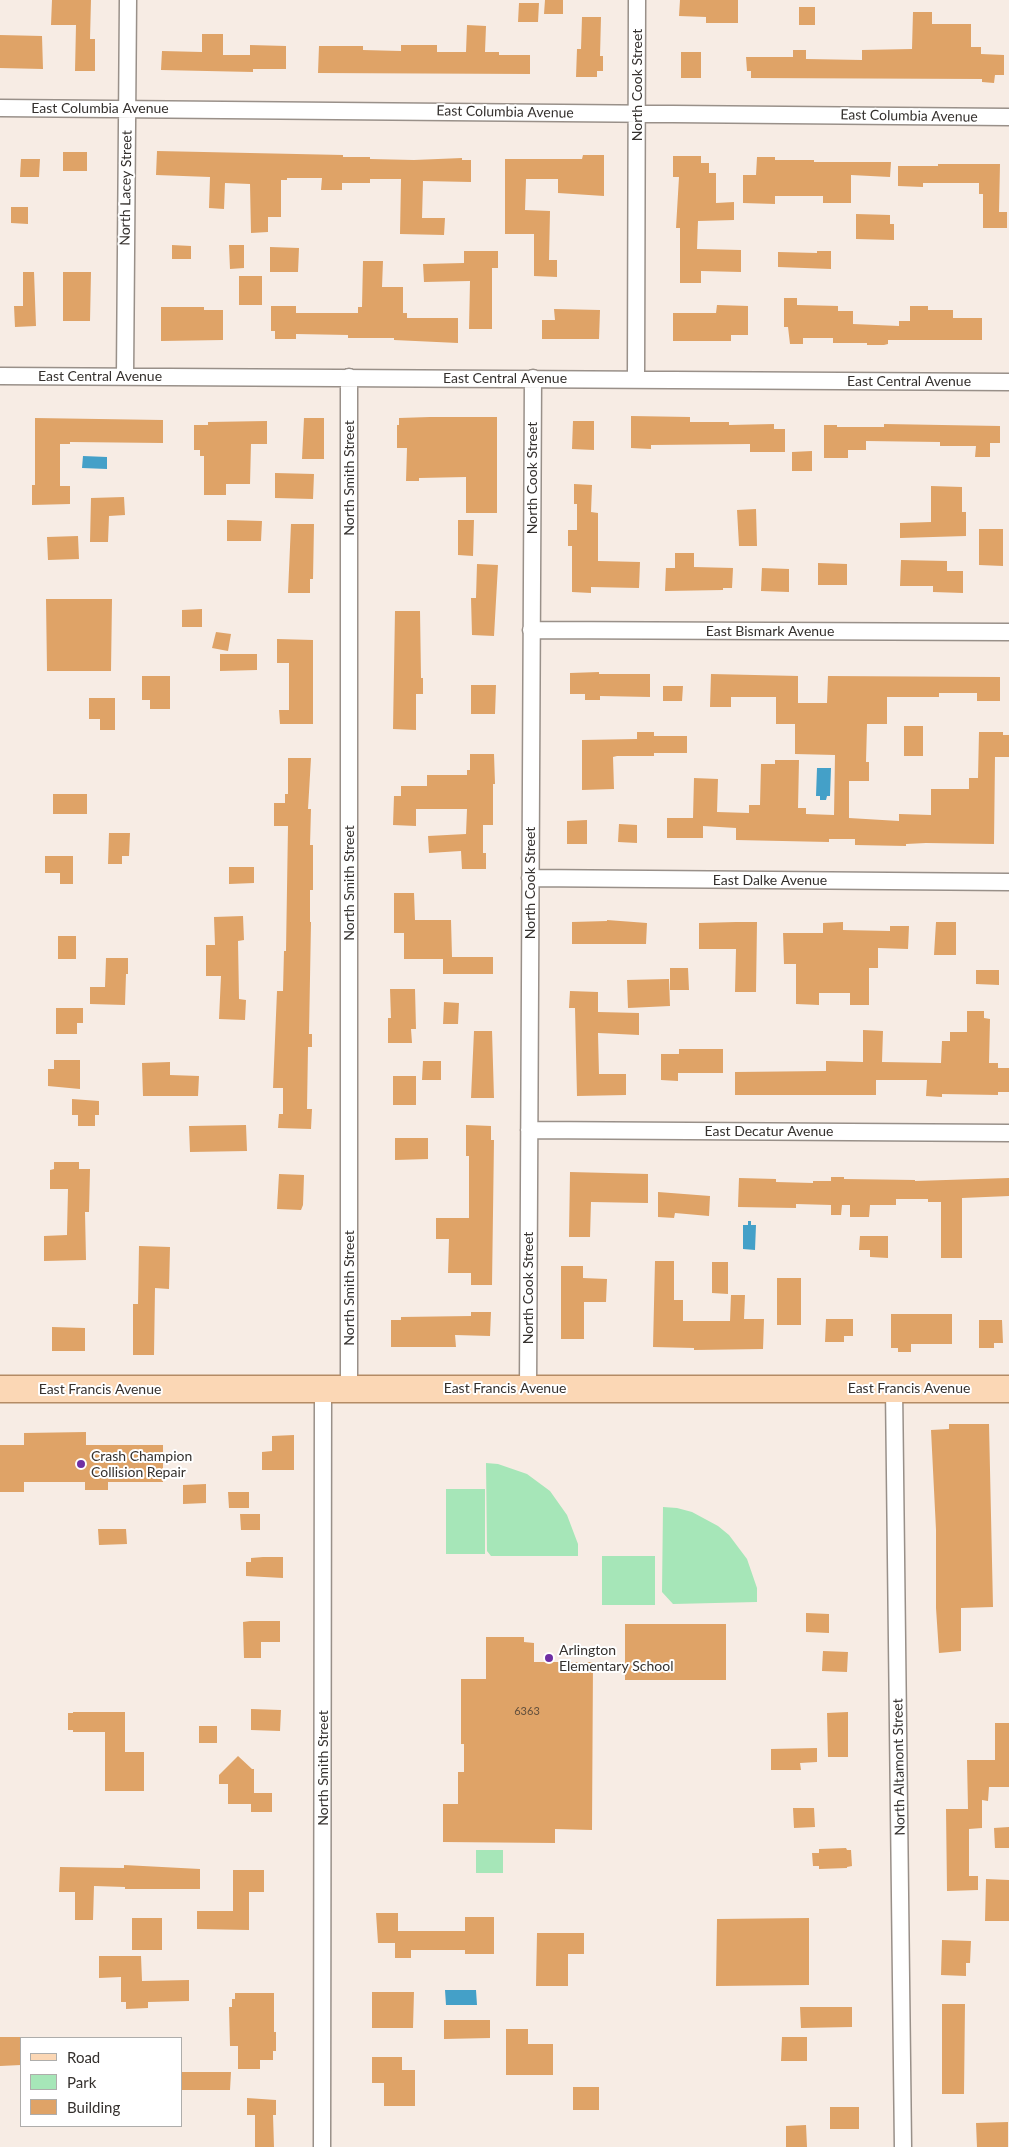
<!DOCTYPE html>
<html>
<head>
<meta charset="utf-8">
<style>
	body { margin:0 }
	#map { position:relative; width:1009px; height:2147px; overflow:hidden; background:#f7ece4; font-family:Lato,sans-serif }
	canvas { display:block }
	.legend { position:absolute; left:20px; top:2037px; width:162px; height:90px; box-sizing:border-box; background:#fff; border:1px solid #aeadab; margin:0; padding:6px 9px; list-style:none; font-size:15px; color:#35312e }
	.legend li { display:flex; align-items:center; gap:10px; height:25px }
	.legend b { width:25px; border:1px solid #aeadab }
</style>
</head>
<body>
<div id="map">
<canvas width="1009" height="2147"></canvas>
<ul class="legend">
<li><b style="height:6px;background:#fbd7b5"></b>Road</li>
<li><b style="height:14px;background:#a6e6b8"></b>Park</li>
<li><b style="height:14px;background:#dfa367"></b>Building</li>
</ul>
</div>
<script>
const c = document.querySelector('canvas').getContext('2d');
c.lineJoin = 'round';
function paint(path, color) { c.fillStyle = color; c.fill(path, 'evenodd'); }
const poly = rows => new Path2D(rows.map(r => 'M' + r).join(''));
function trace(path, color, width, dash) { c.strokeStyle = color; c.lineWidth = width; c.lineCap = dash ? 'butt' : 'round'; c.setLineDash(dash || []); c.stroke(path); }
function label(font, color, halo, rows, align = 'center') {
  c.font = font + ' Lato,sans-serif'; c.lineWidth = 4; c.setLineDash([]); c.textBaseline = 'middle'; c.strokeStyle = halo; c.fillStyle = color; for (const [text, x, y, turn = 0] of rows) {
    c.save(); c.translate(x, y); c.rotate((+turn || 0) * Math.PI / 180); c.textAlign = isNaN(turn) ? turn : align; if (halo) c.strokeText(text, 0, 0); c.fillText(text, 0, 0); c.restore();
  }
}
paint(poly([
	[486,1463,498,1464,527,1474,550,1491,567,1515,578,1544,578,1556,491,1556,487,1551],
	[446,1489,485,1489,485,1554,446,1554],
	[663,1507,677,1508,692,1512,718,1526,729,1535,747,1559,757,1588,757,1602,673,1604,662,1592],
	[602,1556,655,1556,655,1605,602,1605],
	[476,1850,503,1850,503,1873,476,1873]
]), '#a6e6b8');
paint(poly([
	[83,456,107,457,107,469,82,468],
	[817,768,831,768,830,796,827,796,826,800,820,800,820,796,816,796],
	[748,1221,751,1221,751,1225,756,1225,755,1250,743,1249,743,1225,748,1225],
	[445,1990,476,1990,477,2005,446,2005]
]), '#44a0c8');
paint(poly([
	[52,0,91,0,90,39,95,39,95,71,75,71,76,25,51,25],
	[545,0,563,0,563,14,544,14],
	[680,0,738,0,738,23,706,23,706,17,679,16],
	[519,3,539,3,538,22,518,22],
	[799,7,815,7,815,25,799,25],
	[913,12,932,12,932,24,971,24,971,47,981,47,981,54,1004,55,1004,75,995,75,994,83,982,82,982,79,751,78,751,71,747,71,746,57,793,57,793,50,806,50,806,59,862,60,862,50,912,49],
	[582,17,601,17,600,56,603,56,603,71,597,71,597,77,576,77,577,49,581,49],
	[467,25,486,26,485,52,499,52,499,55,530,55,530,74,318,73,319,46,363,46,363,50,401,51,401,45,437,45,437,52,466,52],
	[202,34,223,34,223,55,250,55,250,45,286,46,286,69,253,69,253,72,161,70,162,51,202,52],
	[0,35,42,36,43,69,0,68],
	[681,52,701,52,701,78,681,78],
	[157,151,343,155,343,157,370,157,370,159,414,160,462,158,462,160,471,160,471,182,423,181,422,218,445,218,444,235,400,234,401,179,370,179,370,183,342,183,342,190,321,190,322,178,287,178,287,180,281,180,281,217,268,217,268,232,251,233,250,184,225,183,224,209,209,208,210,177,156,175],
	[63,152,87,152,87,171,63,171],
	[583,155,604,155,604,196,558,193,558,179,526,179,525,210,550,211,549,260,557,260,557,277,534,276,534,234,505,234,505,159,582,159],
	[673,156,701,156,701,163,709,163,709,173,716,173,716,203,734,202,734,220,698,221,697,249,741,250,741,272,701,271,701,283,680,283,680,228,676,228,679,177,673,177],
	[757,157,775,157,775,160,814,160,814,162,891,162,890,177,851,175,851,203,823,203,823,196,775,196,775,204,743,203,743,175,756,175],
	[21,159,40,159,39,177,20,177],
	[938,164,1000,164,999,212,1007,212,1007,228,983,228,983,194,979,194,979,183,923,183,923,187,898,186,898,166,938,166],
	[11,207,28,207,28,224,11,223],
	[856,214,890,215,890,224,894,224,894,240,856,239],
	[172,245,191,246,191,259,172,259],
	[229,245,244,245,244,268,230,269],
	[270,247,299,248,298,272,270,272],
	[464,251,498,251,498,268,492,268,492,329,469,329,470,281,424,282,423,264,464,263],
	[817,251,831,251,831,269,778,267,778,252,817,253],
	[363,261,383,261,382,287,403,287,403,313,407,313,407,318,458,318,458,343,394,340,394,338,348,338,348,335,296,334,296,339,275,339,275,331,271,331,271,306,296,306,296,313,358,313,358,307,362,307],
	[23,272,34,272,36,326,15,327,14,306,23,306],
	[63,272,91,272,90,321,63,321],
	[239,276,262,276,262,305,239,305],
	[784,298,797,298,797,305,838,306,838,311,853,311,853,324,899,326,899,321,910,321,910,306,928,306,928,310,953,310,953,318,982,318,982,340,888,340,888,344,884,345,867,345,867,343,833,343,833,338,803,338,803,344,790,344,788,327,784,327],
	[717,305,748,306,748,335,731,335,731,341,673,341,673,313,716,313],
	[161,307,204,307,204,310,223,310,223,340,161,341],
	[554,309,600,310,599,339,542,339,542,320,555,320],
	[631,416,690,417,690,422,729,422,729,425,774,424,774,429,785,429,785,452,750,452,750,444,651,445,651,449,631,448],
	[430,417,497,417,497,513,466,513,466,477,419,478,419,481,406,481,407,448,397,448,397,425,399,425,399,418],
	[35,418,163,420,163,443,70,442,70,444,60,444,60,486,70,486,70,504,32,505,32,485,35,485],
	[304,418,324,418,324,459,302,459],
	[267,421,267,444,251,444,250,484,226,484,226,495,204,495,204,456,200,456,200,450,194,450,194,425,208,425,208,422],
	[573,421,594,421,594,450,572,449],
	[884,424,1000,426,1000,443,990,443,990,457,975,457,976,446,940,446,940,442,866,441,866,450,848,450,848,458,824,458,824,425,837,425,837,427,884,427],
	[812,451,812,471,792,471,792,452],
	[275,473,314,474,313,499,275,498],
	[574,484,592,485,591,512,598,513,598,561,640,562,639,588,591,587,591,593,572,592,572,546,568,546,568,530,577,530,577,504,574,504],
	[931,486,962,487,962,512,966,512,966,536,900,538,900,523,931,522],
	[124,497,125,515,109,516,108,542,90,542,91,498],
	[756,509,757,546,739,546,737,510],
	[227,520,262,521,261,541,227,541],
	[458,520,474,520,473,556,458,555],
	[291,524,314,524,313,579,310,579,310,593,288,593],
	[979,529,1003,529,1003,566,979,565],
	[78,536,79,559,48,560,47,537],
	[675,553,694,553,694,567,733,568,732,588,723,588,723,590,665,591,666,568,675,568],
	[901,560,947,561,947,571,963,571,963,593,933,592,933,586,900,586],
	[818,563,847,564,847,585,818,585],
	[477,564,498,565,494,636,472,635,471,598,476,598],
	[762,568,789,569,789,592,761,591],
	[46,599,112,599,111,671,47,671],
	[202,609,202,627,182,627,182,610],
	[395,611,420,611,421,678,423,678,423,694,416,694,416,730,393,729],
	[216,632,231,634,228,651,212,648],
	[277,639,313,640,313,724,280,724,279,710,289,710,289,663,277,663],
	[220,654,257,654,257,670,220,671],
	[599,672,599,674,650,674,650,697,600,696,600,700,585,700,585,694,570,694,570,673],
	[711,674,798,676,798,703,827,703,828,676,1000,677,1000,701,977,701,977,693,939,693,939,697,887,697,887,724,867,724,866,762,869,762,869,781,849,781,849,818,899,821,899,814,931,815,931,789,969,789,969,778,978,778,979,732,1003,732,1003,735,1009,735,1009,757,995,757,994,844,926,843,906,844,906,846,855,845,855,839,829,839,829,842,736,840,736,828,703,826,703,838,667,838,667,818,693,818,694,778,718,779,717,812,749,813,749,805,760,805,761,764,775,764,775,760,799,760,798,808,806,808,806,814,834,815,835,755,795,754,795,724,776,724,776,697,731,697,731,707,710,707],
	[142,676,170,676,170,709,150,709,150,700,142,700],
	[471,685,496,685,495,714,471,714],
	[663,686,683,686,682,701,663,701],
	[89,698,115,698,115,730,100,730,100,719,89,719],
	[904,726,923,726,923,756,904,756],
	[637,732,654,732,654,736,687,736,687,753,654,753,654,756,617,756,613,757,614,789,582,790,582,740,637,739],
	[470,754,494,754,495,784,493,784,493,825,483,825,483,853,486,853,486,869,462,869,461,851,429,853,428,836,466,834,467,809,416,809,416,826,393,825,394,796,401,796,401,786,427,786,427,775,467,775,467,770,470,770],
	[288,758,311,758,308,809,311,809,310,845,313,845,313,890,310,890,310,922,311,922,309,1034,312,1034,312,1047,308,1047,307,1109,312,1109,311,1129,278,1128,279,1114,283,1114,283,1088,273,1088,277,991,283,991,284,951,286,951,288,826,274,826,274,803,285,803,285,794,288,794],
	[53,794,87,794,87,814,53,814],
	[587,820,587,844,567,844,567,821],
	[619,824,637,825,637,843,618,842],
	[109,833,130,833,129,856,122,856,122,864,108,864],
	[45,856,73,856,73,884,60,884,60,873,45,873],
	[229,867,254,867,254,883,229,884],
	[394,893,414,893,415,920,451,920,452,957,493,957,493,974,443,974,443,959,404,959,404,933,394,933],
	[243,916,244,940,238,941,239,999,246,1000,245,1020,219,1019,221,976,206,976,206,945,215,945,214,917],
	[607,920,647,923,646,944,572,944,572,922,607,921],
	[736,922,757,922,756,992,735,992,736,949,699,949,699,923],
	[843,922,843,930,890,931,890,926,909,926,908,949,878,948,878,968,869,968,869,1005,850,1005,850,993,819,993,819,1005,796,1004,796,964,784,964,783,933,823,933,823,923],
	[936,922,956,922,956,955,934,955],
	[58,936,76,936,76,959,58,959],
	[106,958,128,958,128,974,126,974,125,1005,90,1004,90,987,105,987],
	[670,968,688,968,689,990,670,990],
	[976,970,999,970,999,985,976,984],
	[669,979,670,1006,628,1008,627,980],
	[390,989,415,989,416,1029,411,1029,412,1043,388,1043,388,1018,391,1018],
	[570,991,598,992,598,1012,639,1013,639,1035,598,1033,599,1074,626,1074,626,1095,577,1096,575,1008,569,1008],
	[444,1002,459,1003,458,1024,443,1024],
	[56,1008,83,1008,83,1023,77,1023,77,1034,56,1034],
	[967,1011,984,1011,984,1018,990,1019,989,1063,998,1063,998,1068,1009,1068,1009,1092,998,1092,998,1095,942,1094,942,1097,926,1096,927,1080,876,1080,876,1095,735,1095,735,1072,826,1071,826,1061,863,1062,863,1030,883,1031,882,1062,941,1063,942,1041,950,1041,950,1032,967,1032],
	[474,1031,492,1031,494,1098,471,1098],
	[679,1049,723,1049,723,1073,678,1073,678,1081,661,1080,661,1054,679,1054],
	[54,1060,80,1060,80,1089,48,1086,48,1069,54,1069],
	[423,1061,441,1061,441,1080,422,1080],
	[170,1062,170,1075,199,1076,198,1096,143,1096,142,1063],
	[393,1076,416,1076,416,1105,393,1105],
	[72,1099,99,1101,99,1115,95,1115,95,1126,78,1126,78,1115,72,1115],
	[246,1125,247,1151,190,1152,189,1126],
	[466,1125,491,1126,491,1140,494,1140,492,1285,471,1285,471,1273,448,1273,449,1239,436,1239,436,1218,469,1218,469,1156,466,1156],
	[395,1138,428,1138,428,1159,395,1160],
	[54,1162,79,1162,79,1169,90,1169,89,1212,85,1212,86,1260,44,1261,44,1236,67,1235,67,1233,68,1189,50,1189,50,1170,54,1169],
	[570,1172,648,1174,648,1203,591,1202,590,1237,569,1237],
	[279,1174,304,1175,303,1205,301,1210,277,1209],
	[831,1177,844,1177,844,1179,915,1180,915,1181,1009,1178,1009,1196,962,1198,962,1258,941,1258,941,1202,928,1202,928,1199,896,1199,896,1205,870,1205,869,1217,850,1217,850,1205,842,1205,841,1215,831,1215,831,1205,796,1204,796,1208,738,1207,739,1178,776,1179,776,1182,813,1183,813,1181,831,1181],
	[658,1192,710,1196,709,1216,675,1213,674,1218,658,1217],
	[860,1236,888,1236,888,1258,870,1257,870,1250,859,1250],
	[139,1246,170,1247,169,1289,155,1288,154,1355,133,1355,133,1304,138,1304],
	[655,1261,674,1261,674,1300,683,1300,683,1321,730,1321,731,1295,745,1295,744,1319,764,1319,763,1349,694,1350,694,1348,653,1347],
	[712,1262,728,1262,728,1294,712,1293],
	[561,1266,583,1266,583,1278,607,1279,606,1302,584,1302,584,1339,561,1339],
	[777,1278,801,1278,801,1325,777,1325],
	[471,1312,491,1312,490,1336,455,1335,456,1347,391,1347,391,1320,401,1320,401,1317,471,1316],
	[891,1314,952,1314,952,1344,911,1344,911,1352,898,1352,898,1348,891,1348],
	[826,1319,853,1319,853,1336,844,1336,844,1342,825,1342],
	[979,1320,1002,1320,1003,1343,994,1343,994,1348,979,1348],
	[52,1327,85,1328,85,1351,52,1351],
	[949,1424,989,1424,993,1607,961,1608,961,1651,939,1653,936,1608,936,1530,931,1430,949,1429],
	[86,1432,86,1445,163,1445,163,1482,108,1482,108,1490,85,1490,85,1482,24,1482,24,1492,0,1492,0,1445,24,1445,24,1433],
	[294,1435,294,1470,262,1470,262,1452,272,1451,272,1436],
	[206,1484,206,1503,183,1504,183,1485],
	[228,1492,249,1492,249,1508,229,1508],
	[240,1514,260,1514,260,1530,241,1530],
	[98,1529,126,1529,127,1544,99,1545],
	[263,1557,283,1557,283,1578,246,1576,246,1562,251,1562,251,1558],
	[806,1613,829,1614,829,1633,806,1632],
	[250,1621,280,1621,280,1642,261,1642,261,1658,244,1658,243,1622],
	[625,1624,726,1624,726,1680,625,1680],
	[486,1637,524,1637,524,1642,534,1643,534,1662,593,1662,592,1830,555,1829,555,1843,443,1842,443,1804,458,1804,458,1772,464,1772,464,1744,461,1744,461,1679,486,1679],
	[823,1651,848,1652,847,1672,822,1671],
	[251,1709,281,1710,280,1731,251,1730],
	[73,1712,125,1712,125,1752,144,1752,144,1791,105,1791,105,1732,73,1732,73,1730,68,1730,68,1713,73,1713],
	[848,1712,848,1757,828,1757,827,1713],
	[995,1723,1009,1723,1009,1787,989,1787,988,1801,982,1800,982,1828,969,1829,969,1876,978,1876,978,1890,947,1891,946,1809,968,1809,967,1760,995,1760],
	[199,1726,217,1726,217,1743,199,1743],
	[817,1748,817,1762,800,1763,801,1770,771,1770,771,1749],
	[238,1756,252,1769,254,1769,254,1793,272,1793,272,1812,251,1812,251,1804,228,1804,228,1784,219,1784,219,1775],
	[793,1808,814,1808,815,1827,794,1828],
	[1009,1827,1009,1848,995,1848,994,1828],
	[846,1848,847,1850,851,1850,852,1866,847,1867,847,1868,819,1869,819,1866,813,1866,812,1853,819,1853,819,1849],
	[124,1865,200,1869,200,1889,125,1889,125,1887,94,1886,93,1920,75,1920,75,1892,59,1892,60,1867,124,1868],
	[233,1870,264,1870,264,1892,249,1892,249,1930,197,1929,197,1911,233,1911],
	[986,1879,1009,1880,1009,1921,985,1921],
	[376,1913,398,1913,398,1931,465,1931,465,1917,494,1917,494,1954,465,1954,465,1950,411,1950,411,1958,395,1958,395,1943,378,1943],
	[132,1918,162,1918,162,1950,132,1950],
	[809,1918,809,1985,716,1986,717,1919],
	[537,1933,584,1933,584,1954,568,1954,568,1986,536,1986],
	[942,1940,971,1941,970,1963,966,1963,966,1976,941,1975],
	[99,1956,141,1956,142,1981,189,1980,189,2001,148,2002,148,2008,126,2009,126,2002,121,2002,121,1977,99,1978],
	[372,1992,414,1992,413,2028,372,2028],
	[235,1993,274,1993,274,2032,276,2032,276,2051,273,2051,273,2060,260,2060,260,2069,238,2069,238,2046,230,2046,229,2007,232,2007,232,1999,235,1999],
	[942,2004,965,2004,964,2094,942,2094],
	[800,2007,852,2007,852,2027,801,2028],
	[444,2020,490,2020,490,2038,444,2039],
	[506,2029,528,2029,528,2044,553,2044,553,2075,506,2075],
	[0,2037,21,2037,21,2065,0,2066],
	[782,2037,807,2037,807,2061,781,2061],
	[372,2057,402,2057,402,2070,415,2070,415,2106,384,2106,384,2083,372,2083],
	[181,2072,231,2072,230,2090,181,2090],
	[573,2087,599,2087,599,2110,573,2110],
	[247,2098,276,2100,276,2115,273,2115,274,2147,255,2147,255,2115,247,2115],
	[830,2107,859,2107,859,2129,830,2129],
	[1008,2122,1008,2147,977,2147,976,2123],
	[806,2125,807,2147,786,2147,786,2126]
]), '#dfa367');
const street = poly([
	[0,108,1009,117],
	[0,376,1009,382],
	[125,376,128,0],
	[349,377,349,1388],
	[636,379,637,0],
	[531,630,1009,632],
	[530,878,1009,882],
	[529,1130,1009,1133],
	[528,1388,533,378],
	[894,1388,903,2147],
	[322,2147,323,1389]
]);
const primary = poly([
	[0,1389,1009,1389]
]);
trace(street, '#999089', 19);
trace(primary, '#b48b65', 29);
trace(street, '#fff', 16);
trace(primary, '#fbd7b5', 26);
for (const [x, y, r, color] of [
	[81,1464,5,"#6f2fa3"],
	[549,1658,5,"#6f2fa3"]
]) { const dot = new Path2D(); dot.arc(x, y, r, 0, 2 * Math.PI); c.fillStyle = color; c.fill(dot); trace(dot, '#fff', 2); }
label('11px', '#604e3c', null, [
	["6363",527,1711]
]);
label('14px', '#35312e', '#fff', [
	["North Cook Street",637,85,-90],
	["East Columbia Avenue",100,108],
	["East Columbia Avenue",505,112,1],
	["East Columbia Avenue",909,116,1],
	["North Lacey Street",126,188,-89],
	["East Central Avenue",100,376],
	["East Central Avenue",505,378],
	["East Central Avenue",909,381],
	["North Smith Street",349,478,-90],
	["North Cook Street",532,478,-90],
	["East Bismark Avenue",770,631],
	["East Dalke Avenue",770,880],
	["North Smith Street",349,883,-90],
	["North Cook Street",530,883,-90],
	["East Decatur Avenue",769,1131],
	["North Smith Street",349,1288,-90],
	["North Cook Street",528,1288,-90],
	["East Francis Avenue",505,1388],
	["East Francis Avenue",909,1388],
	["East Francis Avenue",100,1389],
	["North Altamont Street",899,1767,-91],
	["North Smith Street",323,1768,-90]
]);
label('14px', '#35312e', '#fff', [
	["Crash Champion",91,1456],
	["Collision Repair",91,1472],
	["Arlington",559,1650],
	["Elementary School",559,1666]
], 'left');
</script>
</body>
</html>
